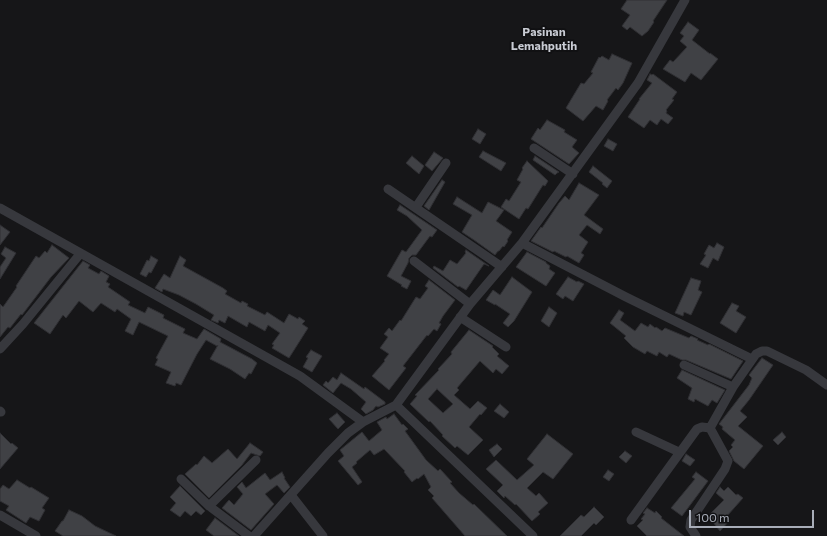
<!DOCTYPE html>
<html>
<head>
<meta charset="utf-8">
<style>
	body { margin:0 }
	#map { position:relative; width:827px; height:536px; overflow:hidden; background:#161618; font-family:Commissioner,sans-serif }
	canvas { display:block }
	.scale { position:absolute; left:689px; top:510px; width:125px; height:18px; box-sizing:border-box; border:2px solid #a8adb8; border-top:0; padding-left:5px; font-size:12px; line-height:14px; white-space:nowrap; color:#a8adb8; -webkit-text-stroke:3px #111113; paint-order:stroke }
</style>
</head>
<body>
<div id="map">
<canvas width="827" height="536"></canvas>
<div class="scale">100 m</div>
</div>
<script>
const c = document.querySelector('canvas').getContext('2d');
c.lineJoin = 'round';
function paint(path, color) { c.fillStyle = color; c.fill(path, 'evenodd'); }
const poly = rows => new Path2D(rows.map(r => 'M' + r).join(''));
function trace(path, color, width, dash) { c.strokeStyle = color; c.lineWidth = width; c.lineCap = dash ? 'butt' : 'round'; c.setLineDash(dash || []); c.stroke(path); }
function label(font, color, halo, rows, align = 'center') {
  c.font = font + ' Commissioner,sans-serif'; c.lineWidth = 4; c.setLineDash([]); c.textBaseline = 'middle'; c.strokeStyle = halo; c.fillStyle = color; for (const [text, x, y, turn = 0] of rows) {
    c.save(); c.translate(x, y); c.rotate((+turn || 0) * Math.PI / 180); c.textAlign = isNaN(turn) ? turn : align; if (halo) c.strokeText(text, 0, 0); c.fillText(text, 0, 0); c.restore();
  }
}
const building = poly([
	[627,0,667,0,653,21,654,22,648,31,642,36,630,27,627,30,622,26,630,15,621,9,627,0],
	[688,22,699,30,692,40,710,54,710,53,718,59,701,80,691,73,685,82,663,69,670,60,673,62,687,47,680,41,684,36,680,33,688,22],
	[612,54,632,63,623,83,618,90,616,88,607,100,608,101,603,110,596,106,583,121,566,108,581,83,584,84,593,73,591,72,599,57,600,58,602,56,609,60,612,54],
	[650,74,652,75,653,74,677,92,672,99,674,100,666,110,667,111,666,113,673,118,668,124,661,119,657,125,650,120,644,128,628,117,640,99,639,99,652,83,647,80,650,74],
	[547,120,565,130,564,132,577,140,572,147,579,153,569,164,531,139,538,128,540,130,547,120],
	[478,129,486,134,480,144,472,139,478,129],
	[608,139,617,144,613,151,604,146,608,139],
	[483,151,506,163,501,171,479,157,483,151],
	[434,152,443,158,432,171,425,165,434,152],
	[412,156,424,166,419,174,406,163,412,156],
	[535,156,559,172,557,173,555,175,533,160,535,156],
	[527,161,548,181,545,186,543,185,528,209,526,208,519,219,501,207,506,199,509,201,521,182,517,180,523,169,522,168,527,161],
	[593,166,612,181,607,188,602,184,603,183,589,172,593,166],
	[442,180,445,182,429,210,424,206,442,180],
	[579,183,599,195,584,215,603,229,600,234,587,225,579,235,588,242,581,253,584,255,579,263,567,256,566,257,554,251,553,252,531,241,541,227,542,228,559,203,565,196,569,200,579,183],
	[457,197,482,213,488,202,504,210,496,221,512,232,507,240,508,241,504,247,503,246,499,251,498,251,495,255,474,240,462,232,472,215,453,204,457,197],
	[400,205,437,230,432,237,430,236,416,255,412,255,409,258,408,263,401,276,411,281,407,289,401,286,402,285,387,276,402,250,406,252,422,230,407,216,397,210,400,205],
	[0,225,10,232,0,245,0,225],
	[717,243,724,247,718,261,713,258,708,268,700,264,706,255,704,254,709,245,714,248,717,243],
	[52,245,69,258,51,277,22,315,21,314,10,328,8,327,0,337,0,304,3,307,17,287,16,286,36,256,39,258,45,251,47,253,52,245],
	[5,247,16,253,0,279,0,267,6,258,1,254,5,247],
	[466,250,489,266,484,264,466,290,459,286,458,287,433,268,434,266,443,271,450,260,457,264,466,253,465,252,466,250],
	[527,252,546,262,546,263,550,266,549,269,555,273,546,286,516,267,527,252],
	[151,256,158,260,151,273,149,272,146,277,140,274,147,260,149,261,151,256],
	[180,256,186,260,183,266,223,288,227,291,225,294,241,303,242,301,248,304,247,306,265,315,267,312,284,323,289,314,298,319,299,317,305,321,302,324,308,328,289,358,272,348,274,345,272,344,280,333,268,325,265,331,249,322,247,327,228,316,225,323,219,320,218,323,211,320,214,315,196,304,179,295,163,289,162,292,155,288,164,274,170,278,180,256],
	[83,261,90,265,88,268,99,274,101,271,109,276,106,282,110,284,108,287,130,302,128,305,145,313,148,307,164,315,163,318,185,329,183,333,197,339,204,329,221,339,220,342,252,359,257,363,251,374,249,373,245,379,230,369,210,359,218,345,217,346,206,340,197,354,181,385,176,383,175,386,166,383,171,372,155,365,158,359,156,358,168,336,139,322,133,335,125,331,131,319,117,309,115,312,101,303,93,312,79,301,66,318,63,315,50,334,34,323,83,261],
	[512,277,532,292,514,321,508,327,503,323,510,314,495,304,495,305,486,300,493,290,500,295,512,277],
	[568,277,577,282,578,281,584,284,573,301,565,296,563,299,556,294,568,277],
	[691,278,701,281,698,290,702,292,691,315,684,312,683,316,675,313,691,278],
	[429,280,455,300,443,316,439,323,441,324,437,331,434,329,428,336,427,335,403,366,406,368,389,390,372,376,385,361,384,360,389,354,380,348,388,337,384,334,389,328,392,331,400,320,401,321,416,297,420,299,428,288,425,286,429,280],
	[732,303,739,306,736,311,746,317,736,333,720,323,732,303],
	[549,307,557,313,549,327,541,321,549,307],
	[619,310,624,313,620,320,635,331,641,323,648,327,650,324,655,328,656,327,662,331,665,328,689,338,691,336,698,339,697,340,708,345,709,344,743,361,731,379,686,360,682,360,669,354,667,357,659,352,657,356,647,351,645,354,633,347,624,338,626,336,610,323,619,310],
	[469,330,493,346,492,347,499,354,497,356,509,366,502,374,496,369,493,373,480,361,457,388,459,390,454,395,470,409,478,401,487,408,481,415,480,414,469,427,483,440,468,455,457,446,455,448,442,436,443,435,430,421,429,422,410,404,417,396,415,395,439,370,438,369,452,354,451,352,469,330],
	[437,389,453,404,443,413,428,399,437,389],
	[311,350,322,356,312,372,303,367,308,358,306,357,311,350],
	[762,358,773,365,749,400,740,411,747,417,738,426,763,446,744,469,734,461,729,451,733,447,731,445,735,440,722,429,723,427,719,424,749,385,752,378,749,375,762,358],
	[682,370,725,390,717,403,712,400,708,406,695,399,694,402,688,399,692,388,677,378,682,370],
	[341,373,364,389,365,387,385,402,385,404,378,407,376,406,373,410,366,414,361,409,366,402,351,389,341,383,333,393,323,385,326,381,328,383,333,377,337,380,341,373],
	[500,404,509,412,504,418,494,411,500,404],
	[337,413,345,422,338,429,329,419,337,413],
	[394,414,402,425,403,424,408,429,405,431,426,460,438,471,440,469,452,482,450,483,459,493,473,505,474,504,507,536,465,536,432,498,434,496,428,490,431,487,424,474,418,479,417,478,412,482,404,472,405,471,384,449,374,455,370,450,356,462,357,463,352,467,362,482,358,485,338,461,344,456,340,450,362,432,369,441,382,430,377,422,386,417,387,419,394,414],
	[782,432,786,437,778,445,773,440,782,432],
	[0,433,11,444,12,443,18,448,0,469,0,433],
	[547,434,573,454,553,479,543,472,527,488,536,496,539,493,548,503,538,512,540,514,532,521,516,504,515,505,505,496,504,498,497,491,503,485,486,469,496,460,517,480,534,465,527,459,547,434],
	[250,443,263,452,260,456,251,453,242,465,209,498,185,474,196,464,197,465,204,456,212,463,228,449,237,459,250,443],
	[497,444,502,449,494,457,489,450,497,444],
	[625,451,632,456,626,463,619,457,625,451],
	[686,454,695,460,690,466,682,461,686,454],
	[608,470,614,474,609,481,603,477,608,470],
	[282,472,285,478,284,478,290,487,284,493,277,485,265,494,274,504,251,530,222,508,229,500,234,505,243,494,237,487,242,482,246,488,265,473,270,480,282,472],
	[696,472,708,481,682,516,671,508,695,479,692,477,696,472],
	[17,480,30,488,31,487,49,498,42,508,45,510,39,521,30,517,26,523,6,510,9,506,0,501,0,489,3,485,9,489,17,480],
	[180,486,205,511,201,515,196,511,191,516,185,511,180,517,170,510,176,503,170,497,180,486],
	[720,487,724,491,728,487,736,495,738,494,743,498,727,516,730,520,720,531,708,516,724,500,716,493,720,487],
	[594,507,604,517,596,525,594,523,581,536,560,536,581,515,584,517,594,507],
	[647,508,655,513,656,511,662,517,661,518,684,536,647,536,637,526,643,520,641,519,645,514,643,513,647,508],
	[69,510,82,516,95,526,116,536,63,536,55,531,62,521,63,521,69,510],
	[215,518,239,536,214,536,206,530,215,518]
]);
paint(building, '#404145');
trace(building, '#303034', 1);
trace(poly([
	[534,148,573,174],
	[388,189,502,267],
	[416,207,446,163],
	[0,208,300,376,363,422],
	[522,243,626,297,752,359],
	[414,261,470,304],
	[460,317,506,347],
	[0,349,23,324,80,254],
	[684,365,733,387],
	[0,411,1,412],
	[636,432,679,452],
	[181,479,209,506,249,536],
	[291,495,323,536],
	[209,506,256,460],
	[0,515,36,536],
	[631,520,697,429,702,427,710,428],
	[254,536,328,453,348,433,363,422,396,405],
	[533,536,396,405,470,304,522,243,638,83,685,0],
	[696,536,690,527,691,520,725,469,728,461,710,428,733,387,756,354,762,351,767,351,806,370,827,385]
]), '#37383d', 9);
label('bold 12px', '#c9ccd4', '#111113', [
	["Pasinan",544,32],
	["Lemahputih",544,46]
]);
</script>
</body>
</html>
